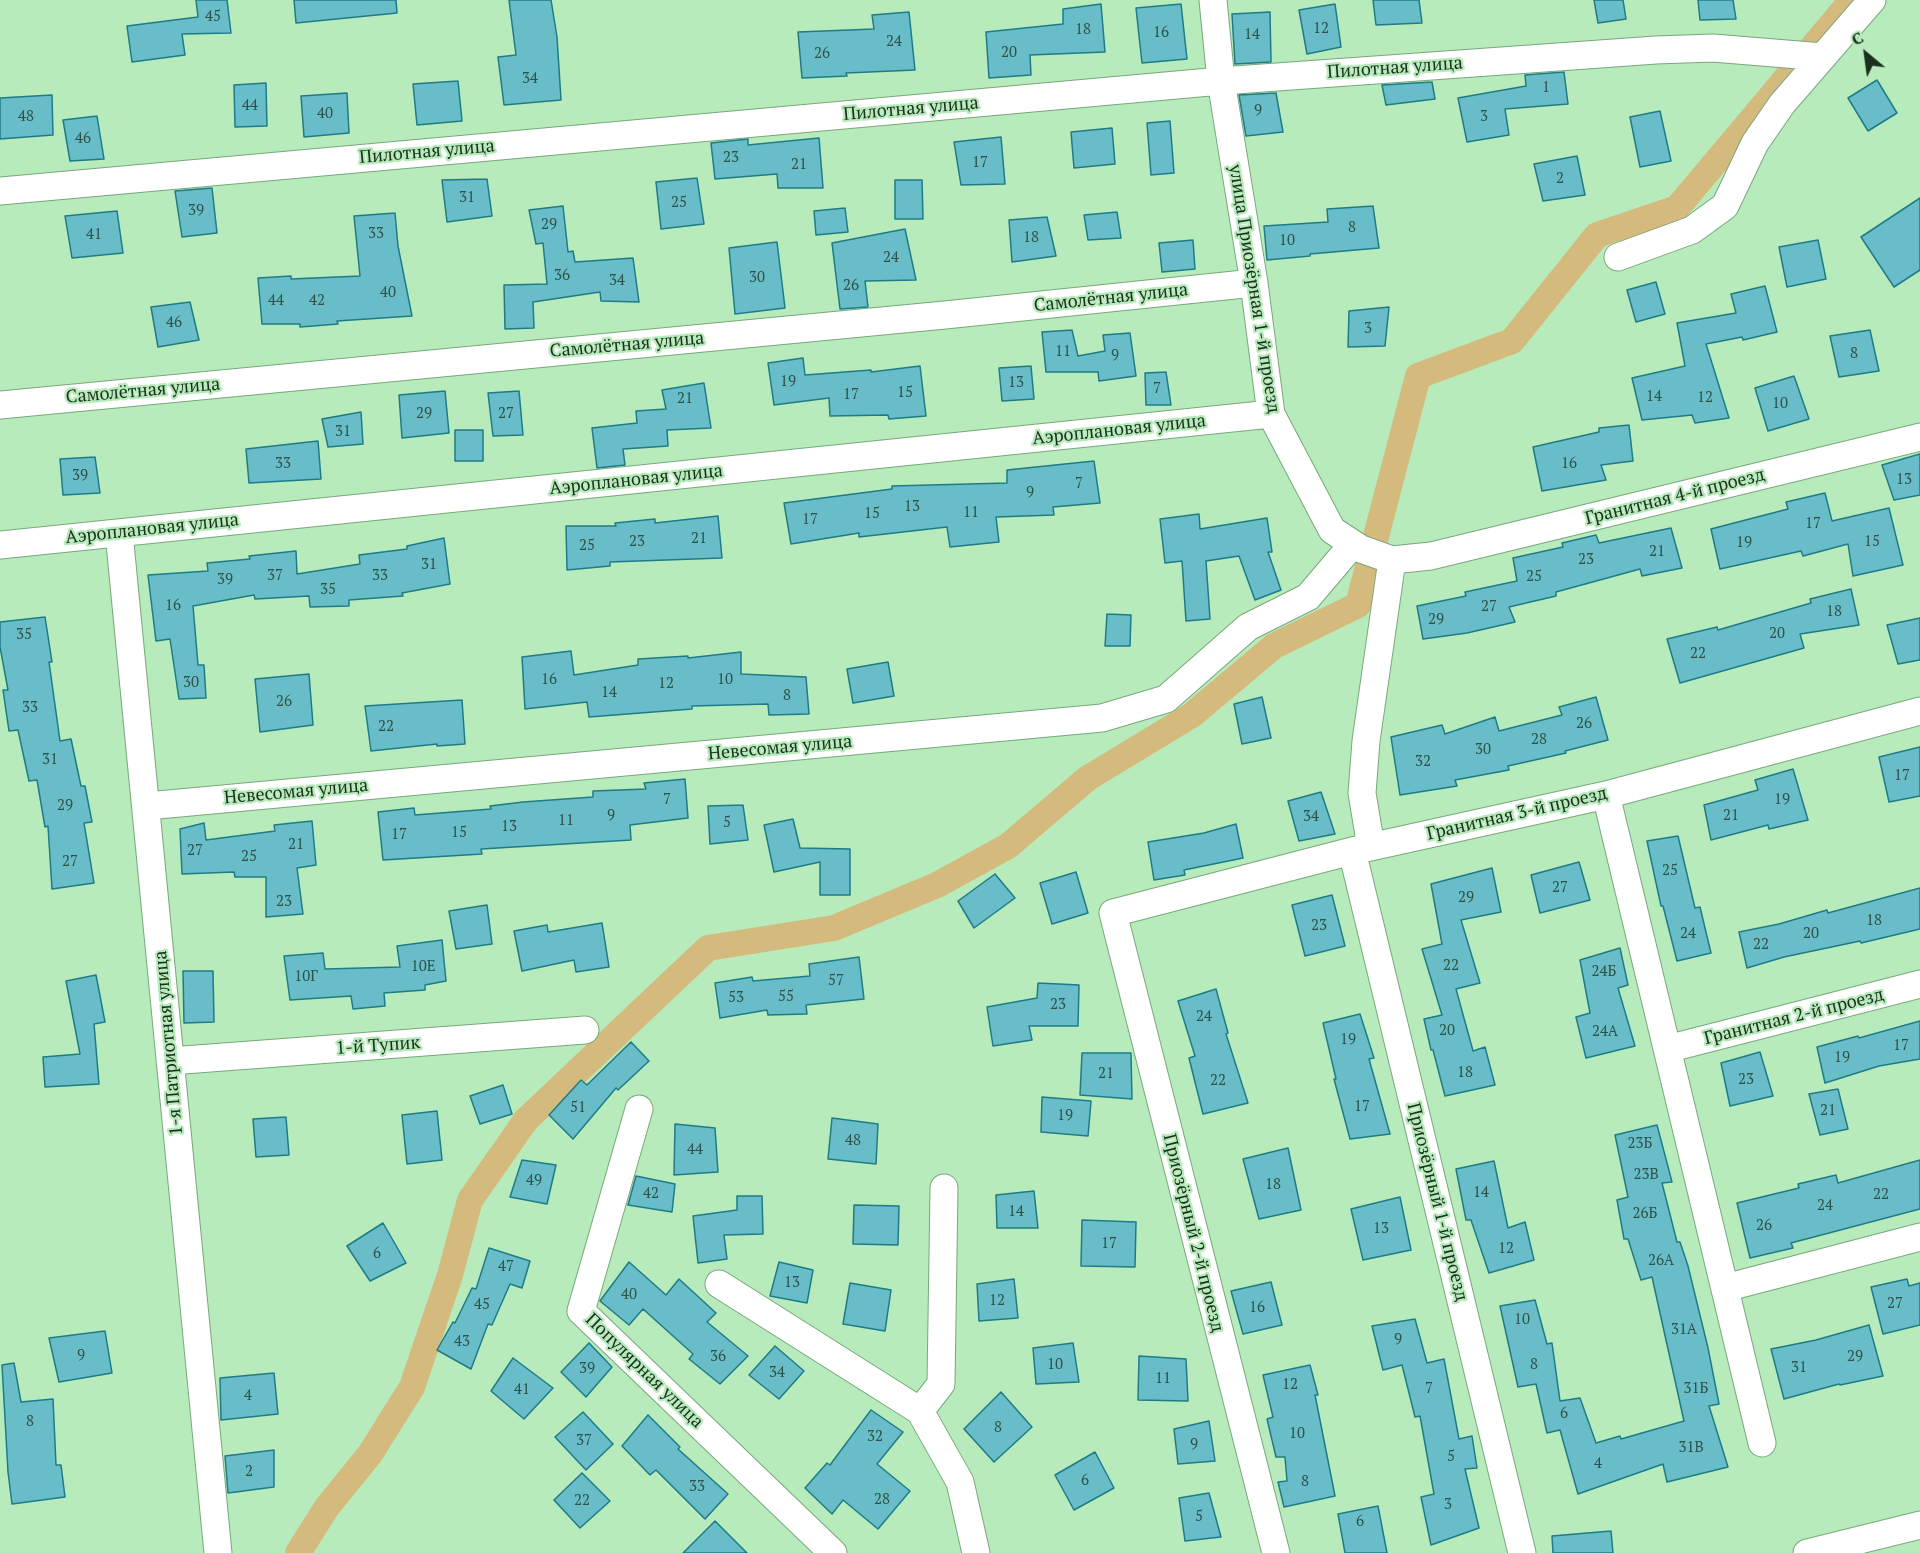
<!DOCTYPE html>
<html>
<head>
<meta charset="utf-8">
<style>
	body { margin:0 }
	#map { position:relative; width:1920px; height:1553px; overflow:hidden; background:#b8ebbb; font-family:"PT Serif",serif }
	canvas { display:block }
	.north { position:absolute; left:1836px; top:24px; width:60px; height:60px; -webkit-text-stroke:4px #b8ebbb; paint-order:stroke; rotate:331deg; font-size:16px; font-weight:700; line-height:24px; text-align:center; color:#1b2f1d }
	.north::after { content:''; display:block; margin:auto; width:21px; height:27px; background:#1b2f1d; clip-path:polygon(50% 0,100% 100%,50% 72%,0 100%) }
</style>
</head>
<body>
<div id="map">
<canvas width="1920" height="1553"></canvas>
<div class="north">С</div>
</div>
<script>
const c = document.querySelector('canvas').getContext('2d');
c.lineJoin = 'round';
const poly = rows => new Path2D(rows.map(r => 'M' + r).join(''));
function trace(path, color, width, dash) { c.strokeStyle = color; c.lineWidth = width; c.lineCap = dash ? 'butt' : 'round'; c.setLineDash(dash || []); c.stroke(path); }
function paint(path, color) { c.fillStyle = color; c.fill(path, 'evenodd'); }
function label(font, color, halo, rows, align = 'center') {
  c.font = font + ' "PT Serif",serif'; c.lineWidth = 4.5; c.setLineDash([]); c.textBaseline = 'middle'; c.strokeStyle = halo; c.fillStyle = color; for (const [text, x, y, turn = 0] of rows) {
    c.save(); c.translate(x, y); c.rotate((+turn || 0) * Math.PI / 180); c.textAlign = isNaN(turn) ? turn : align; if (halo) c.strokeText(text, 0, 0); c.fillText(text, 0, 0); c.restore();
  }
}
trace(poly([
	[298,1553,327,1507,370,1454,412,1387,450,1275,470,1200,526,1120,708,948,834,928,937,885,1008,846,1088,778,1192,715,1274,646,1358,605,1418,376,1512,341,1597,235,1677,208,1852,0]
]), '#d5ba7e', 26);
const building = poly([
	[196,0,227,0,231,33,182,34,185,55,132,62,127,26,198,17,196,0],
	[294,0,396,0,397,13,296,23,294,0],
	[509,0,551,0,557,37,561,100,504,105,498,57,516,55,509,0],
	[1373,0,1419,0,1422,23,1376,25,1373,0],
	[1594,0,1623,0,1626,19,1598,23,1594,0],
	[1698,0,1733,0,1736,19,1700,20,1698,0],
	[1101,4,1105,52,1030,55,1031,75,989,78,986,32,1063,24,1063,9,1101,4],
	[1181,4,1187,59,1142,63,1136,8,1181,4],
	[1335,4,1341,47,1307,54,1299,10,1335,4],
	[909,12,915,70,846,73,847,76,802,78,798,32,874,29,872,15,909,12],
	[1270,12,1271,62,1235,64,1232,14,1270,12],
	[1564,72,1568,104,1505,109,1509,135,1467,142,1458,98,1526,86,1525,75,1564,72],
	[1877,80,1897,113,1868,131,1848,98,1877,80],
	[458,81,462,121,417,125,413,84,458,81],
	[1432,82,1435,99,1386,105,1382,85,1432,82],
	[266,83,267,126,235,127,234,85,266,83],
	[347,93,349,133,304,137,301,96,347,93],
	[1276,93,1283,132,1246,136,1239,95,1276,93],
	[52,95,53,135,0,139,0,98,52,95],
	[1660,111,1671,161,1640,167,1630,117,1660,111],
	[97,116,104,159,70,161,63,120,97,116],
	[1170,121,1174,173,1151,175,1147,123,1170,121],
	[1112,128,1115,164,1074,168,1071,132,1112,128],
	[1001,137,1005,184,961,185,954,142,1001,137],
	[819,138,823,188,778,188,777,174,715,179,711,143,748,139,748,145,819,138],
	[1577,156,1585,195,1543,201,1534,164,1577,156],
	[697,178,704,224,661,229,656,182,697,178],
	[487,179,492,216,447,222,442,180,487,179],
	[895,180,922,180,923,219,895,219,895,180],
	[212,188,217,233,182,237,175,191,212,188],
	[1920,198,1920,270,1894,287,1861,237,1920,198],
	[563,206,568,252,573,251,575,262,633,258,639,302,601,301,600,292,533,302,534,328,505,329,504,285,547,284,543,243,536,244,529,210,563,206],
	[1373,206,1379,248,1310,254,1310,256,1267,260,1264,226,1328,222,1327,209,1373,206],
	[845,208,848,232,816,235,814,211,845,208],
	[117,211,123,253,72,258,65,216,117,211],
	[1117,212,1121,238,1088,240,1084,215,1117,212],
	[395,213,398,246,412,316,337,321,338,324,300,327,300,324,262,324,258,278,291,276,291,279,360,276,354,216,395,213],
	[1047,217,1056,256,1012,262,1009,220,1047,217],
	[905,229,916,280,865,281,868,307,840,309,832,243,905,229],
	[1193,240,1195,269,1162,272,1159,243,1193,240],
	[1818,240,1826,279,1787,287,1779,247,1818,240],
	[777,242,785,308,735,314,729,248,777,242],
	[1656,282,1665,314,1636,322,1627,290,1656,282],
	[1765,286,1777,332,1743,340,1742,337,1706,344,1729,418,1695,423,1692,415,1642,420,1632,378,1685,366,1677,323,1736,313,1731,294,1765,286],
	[190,302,199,340,158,347,151,307,190,302],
	[1389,307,1385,346,1348,347,1349,311,1389,307],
	[1072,330,1078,356,1105,351,1103,335,1130,333,1136,376,1099,381,1098,372,1046,372,1042,332,1072,330],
	[1870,330,1879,371,1839,377,1830,336,1870,330],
	[803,358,805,375,871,370,871,372,920,366,926,416,889,419,888,415,830,416,829,398,774,405,768,363,803,358],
	[1031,366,1034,399,1002,401,999,368,1031,366],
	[1166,372,1171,405,1146,405,1145,373,1166,372],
	[1794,376,1809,419,1768,431,1755,388,1794,376],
	[704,383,711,428,667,430,668,446,623,449,625,465,597,468,592,428,637,423,636,411,666,409,662,390,704,383],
	[445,391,449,433,402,438,399,395,445,391],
	[519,391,523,435,493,436,488,393,519,391],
	[361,412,363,444,328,447,322,419,361,412],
	[1629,425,1633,461,1601,465,1606,480,1542,491,1533,447,1599,432,1599,428,1629,425],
	[455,430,483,430,483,461,455,461,455,430],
	[318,441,321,479,249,483,246,449,318,441],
	[1920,454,1920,495,1894,500,1882,465,1920,454],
	[95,457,100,493,63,495,60,459,95,457],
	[1094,461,1100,503,1053,507,1054,515,996,517,999,542,950,547,947,527,859,537,859,533,791,544,784,503,892,489,892,486,1007,483,1007,470,1094,461],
	[1825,493,1832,521,1889,508,1903,565,1853,576,1848,544,1803,556,1801,551,1720,569,1711,529,1788,509,1786,502,1825,493],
	[1199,514,1200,529,1267,518,1272,552,1268,552,1281,590,1255,600,1239,556,1206,561,1210,619,1186,621,1182,561,1165,563,1160,519,1199,514],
	[718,516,722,558,610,562,610,566,567,570,566,526,616,526,615,523,655,519,655,523,718,516],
	[1671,528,1682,568,1642,576,1640,569,1556,592,1556,596,1509,607,1515,622,1467,633,1423,639,1417,606,1466,596,1465,592,1517,581,1513,558,1563,547,1562,543,1596,535,1599,543,1671,528],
	[444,538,450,584,402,593,403,596,349,600,349,606,310,607,309,596,255,599,254,595,193,606,198,665,204,665,206,698,179,699,170,639,156,641,148,575,208,571,207,563,250,559,249,556,296,551,297,574,360,564,359,555,407,549,407,546,444,538],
	[1851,589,1859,625,1800,634,1804,648,1680,683,1667,639,1717,627,1718,630,1811,603,1810,599,1851,589],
	[1107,614,1131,615,1130,646,1105,646,1107,614],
	[45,617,52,662,49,662,60,741,71,739,81,786,85,786,92,822,84,823,94,883,52,889,48,826,45,827,37,780,29,781,18,730,9,731,3,690,8,690,0,647,0,622,45,617],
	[1920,618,1920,660,1898,664,1887,625,1920,618],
	[571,651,574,675,638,665,638,659,688,656,688,658,741,652,741,674,806,677,809,714,769,715,768,704,692,706,692,709,589,717,587,702,525,709,522,657,571,651],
	[888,662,894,696,853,703,847,669,888,662],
	[309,674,313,725,260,732,255,679,309,674],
	[1262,697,1271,738,1242,744,1234,704,1262,697],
	[1596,697,1608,740,1565,751,1566,753,1508,766,1509,770,1455,780,1457,786,1400,795,1391,737,1442,725,1445,734,1495,717,1499,731,1562,715,1559,707,1596,697],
	[462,700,465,744,437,746,437,744,371,751,365,706,462,700],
	[1920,747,1920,796,1889,802,1879,757,1920,747],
	[1793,769,1808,820,1769,829,1768,825,1711,840,1704,805,1758,790,1755,780,1793,769],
	[685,779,688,818,630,825,631,840,481,849,482,854,383,860,378,812,414,808,415,815,491,809,490,806,523,802,593,797,593,791,646,789,644,783,685,779],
	[1321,792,1335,834,1299,841,1288,801,1321,792],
	[743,805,748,840,710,844,708,806,743,805],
	[793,819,800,848,850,849,850,895,820,895,820,862,774,872,764,825,793,819],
	[312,821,316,865,297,868,303,914,266,917,266,877,235,877,234,872,182,874,180,829,204,823,206,840,275,831,274,825,312,821],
	[1236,824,1243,858,1184,870,1185,875,1154,880,1148,842,1204,833,1236,824],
	[1678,836,1695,908,1700,907,1711,953,1677,961,1663,906,1661,906,1647,841,1678,836],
	[1579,862,1590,900,1540,913,1531,875,1579,862],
	[1492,868,1501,912,1461,920,1480,983,1456,989,1473,1051,1485,1047,1495,1085,1445,1096,1433,1050,1431,1050,1424,1019,1442,1015,1422,949,1442,944,1431,884,1492,868],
	[1076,872,1088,913,1052,924,1040,883,1076,872],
	[995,874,1015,898,974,928,958,901,995,874],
	[1920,888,1920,929,1861,943,1860,941,1784,957,1747,968,1739,932,1779,924,1827,910,1828,913,1920,888],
	[1332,895,1345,946,1305,956,1292,905,1332,895],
	[487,905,492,944,456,949,449,911,487,905],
	[602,923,609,967,576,972,574,960,522,971,514,931,547,925,548,932,602,923],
	[442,940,446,981,425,985,425,990,384,993,385,1006,353,1009,351,996,290,1000,284,956,323,953,325,969,400,967,397,946,442,940],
	[1620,948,1628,985,1618,988,1635,1046,1586,1058,1576,1017,1590,1013,1580,960,1620,948],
	[859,957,864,999,806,1005,807,1014,768,1015,767,1010,720,1018,715,983,752,977,753,981,810,976,809,964,859,957],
	[183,971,213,971,214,1022,184,1023,183,971],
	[96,975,105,1022,94,1024,99,1084,45,1087,43,1057,80,1054,66,981,96,975],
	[1038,983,1079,985,1078,1026,1029,1026,1032,1040,993,1046,987,1007,1037,998,1038,983],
	[1216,989,1228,1033,1226,1034,1248,1103,1203,1114,1189,1058,1195,1056,1178,1001,1216,989],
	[1360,1014,1374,1058,1369,1059,1390,1134,1350,1139,1334,1079,1336,1079,1323,1023,1360,1014],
	[1920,1021,1920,1059,1879,1066,1825,1083,1817,1047,1858,1036,1859,1038,1920,1021],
	[631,1042,649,1061,618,1090,616,1088,573,1139,549,1115,581,1080,587,1085,631,1042],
	[1760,1052,1773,1096,1730,1106,1721,1063,1760,1052],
	[1082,1053,1131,1053,1132,1099,1080,1095,1082,1053],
	[503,1085,512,1114,480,1124,470,1096,503,1085],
	[1838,1089,1848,1129,1820,1135,1809,1094,1838,1089],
	[1042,1097,1091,1101,1088,1136,1041,1132,1042,1097],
	[437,1111,442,1160,407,1164,402,1115,437,1111],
	[286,1117,289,1155,256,1157,253,1119,286,1117],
	[832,1118,878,1124,876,1164,828,1159,832,1118],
	[675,1124,715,1128,718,1172,674,1175,675,1124],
	[1657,1125,1672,1182,1662,1183,1677,1242,1680,1242,1688,1266,1708,1348,1719,1404,1709,1406,1728,1467,1667,1482,1663,1464,1578,1494,1560,1430,1547,1433,1536,1384,1518,1387,1500,1306,1535,1300,1547,1344,1552,1343,1560,1401,1580,1398,1596,1443,1620,1436,1621,1439,1684,1421,1652,1277,1641,1280,1628,1239,1624,1239,1617,1200,1628,1197,1615,1135,1657,1125],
	[1288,1148,1301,1210,1259,1219,1243,1159,1288,1148],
	[522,1160,556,1165,547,1204,510,1197,522,1160],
	[1920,1160,1920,1209,1791,1243,1793,1248,1750,1258,1737,1203,1799,1188,1798,1184,1836,1175,1838,1183,1920,1160],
	[1494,1161,1508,1228,1525,1222,1534,1260,1489,1273,1471,1220,1466,1220,1456,1169,1494,1161],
	[636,1176,675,1184,672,1212,628,1205,636,1176],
	[1034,1191,1038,1228,997,1228,996,1195,1034,1191],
	[737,1196,762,1196,763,1234,724,1235,727,1259,698,1263,693,1216,737,1210,737,1196],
	[1400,1197,1411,1250,1363,1260,1351,1209,1400,1197],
	[854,1205,899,1206,898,1245,853,1244,854,1205],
	[1082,1220,1136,1222,1135,1267,1081,1266,1082,1220],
	[383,1223,406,1263,370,1281,347,1246,383,1223],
	[489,1248,530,1261,522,1288,510,1284,492,1325,488,1324,471,1369,437,1350,453,1322,455,1323,472,1288,476,1289,489,1248],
	[629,1262,666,1295,679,1279,716,1313,707,1322,748,1356,720,1384,689,1359,693,1354,643,1309,629,1325,600,1301,629,1262],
	[779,1262,813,1270,807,1303,770,1296,779,1262],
	[1014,1279,1018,1318,979,1321,977,1284,1014,1279],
	[1907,1279,1909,1286,1920,1283,1920,1325,1883,1334,1871,1287,1907,1279],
	[1271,1282,1282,1325,1243,1334,1231,1291,1271,1282],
	[850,1283,891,1290,885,1331,843,1324,850,1283],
	[1415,1319,1427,1363,1444,1359,1459,1439,1472,1436,1477,1468,1465,1469,1479,1528,1431,1545,1421,1497,1434,1494,1420,1416,1415,1417,1402,1365,1383,1370,1372,1326,1415,1319],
	[1869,1325,1883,1376,1840,1385,1839,1384,1784,1399,1771,1349,1816,1340,1869,1325],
	[105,1331,112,1373,59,1382,49,1338,105,1331],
	[589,1343,612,1367,586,1397,561,1372,589,1343],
	[1073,1343,1079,1382,1036,1384,1033,1348,1073,1343],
	[775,1346,804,1371,779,1399,749,1375,775,1346],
	[1139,1356,1186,1359,1188,1401,1138,1400,1139,1356],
	[513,1358,553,1388,524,1419,491,1391,513,1358],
	[14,1363,21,1402,53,1399,56,1465,61,1465,65,1497,12,1504,8,1472,2,1365,14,1363],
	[1310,1365,1318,1395,1315,1395,1335,1496,1284,1507,1278,1482,1287,1481,1285,1457,1276,1457,1267,1419,1273,1417,1263,1375,1310,1365],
	[274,1373,278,1414,221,1420,220,1378,274,1373],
	[1001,1392,1032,1427,994,1462,964,1429,1001,1392],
	[871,1410,903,1432,877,1464,910,1491,878,1529,843,1500,832,1514,805,1488,827,1463,830,1465,871,1410],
	[583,1412,613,1444,586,1470,555,1437,583,1412],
	[648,1415,680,1447,678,1449,728,1494,705,1519,656,1470,650,1475,622,1446,648,1415],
	[1209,1421,1215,1461,1178,1464,1174,1429,1209,1421],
	[274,1450,274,1487,228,1493,225,1456,274,1450],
	[1095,1452,1114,1488,1074,1510,1055,1475,1095,1452],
	[582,1473,610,1501,580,1528,554,1500,582,1473],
	[1209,1493,1221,1537,1185,1541,1179,1498,1209,1493],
	[1378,1506,1387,1553,1345,1553,1338,1514,1378,1506],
	[715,1521,747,1553,683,1553,715,1521],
	[1611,1531,1613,1553,1553,1553,1552,1536,1611,1531]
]);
paint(building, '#68bdc8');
trace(building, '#1e7c86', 1.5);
const street = poly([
	[1213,0,1221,81,1254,283,1271,414,1332,530,1361,549,1392,560,1431,556,1920,437],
	[0,191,1221,81,1656,50,1713,48,1823,57],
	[1618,257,1692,230,1725,206,1755,143,1782,104,1872,0],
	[0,405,945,315,1254,283],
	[119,533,218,1553],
	[0,545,1271,414],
	[1606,795,1762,1443],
	[147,806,1102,718,1166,699,1248,627,1308,597,1353,544],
	[1371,847,1362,793,1366,741,1392,560],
	[1352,851,1522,1553],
	[1667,1049,1920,984],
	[170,1061,585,1030],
	[639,1109,581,1311,833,1553],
	[719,1284,920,1411,960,1482,976,1553],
	[1725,1288,1920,1237],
	[920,1411,941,1384,944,1188],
	[1276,1553,1113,913,1352,851,1606,795,1920,711],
	[1807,1553,1920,1525]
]);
trace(street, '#77a87b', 29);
trace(street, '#fff', 27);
label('15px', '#2e5248', null, [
	["45",213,17],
	["12",1321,29],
	["18",1083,30],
	["16",1161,33],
	["14",1252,35],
	["24",894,42],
	["20",1009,53],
	["26",822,54],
	["34",530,79],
	["1",1546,88],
	["44",250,106],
	["9",1258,111],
	["40",325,114],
	["48",26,117],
	["3",1484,117],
	["46",83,139],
	["23",731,158],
	["17",980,163],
	["21",799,165],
	["2",1560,179],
	["31",467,198],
	["25",679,203],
	["39",196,211],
	["29",549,225],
	["8",1352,228],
	["33",376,234],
	["41",94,235],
	["18",1031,238],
	["10",1287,241],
	["24",891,258],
	["36",562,276],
	["30",757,278],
	["34",617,281],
	["26",851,286],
	["40",388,293],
	["44",276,301],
	["42",317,301],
	["46",174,323],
	["3",1368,329],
	["11",1063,352],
	["8",1854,354],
	["9",1115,356],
	["19",788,382],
	["13",1016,383],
	["7",1157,389],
	["15",905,393],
	["17",851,395],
	["14",1654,397],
	["12",1705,398],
	["21",685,399],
	["10",1780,404],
	["29",424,414],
	["27",506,414],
	["31",343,432],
	["33",283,464],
	["16",1569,464],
	["39",80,476],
	["13",1904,480],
	["7",1079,484],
	["9",1030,493],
	["13",912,507],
	["11",971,513],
	["15",872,514],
	["17",810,520],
	["17",1813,524],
	["21",699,539],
	["23",637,542],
	["15",1872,542],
	["19",1744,543],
	["25",587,546],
	["21",1657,552],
	["23",1586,560],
	["31",429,565],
	["37",275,576],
	["33",380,576],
	["25",1534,577],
	["39",225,580],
	["35",328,590],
	["16",173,606],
	["27",1489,607],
	["18",1834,612],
	["29",1436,620],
	["20",1777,634],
	["35",24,635],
	["22",1698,654],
	["16",549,680],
	["10",725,680],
	["30",191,683],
	["12",666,684],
	["14",609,693],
	["8",787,696],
	["26",284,702],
	["33",30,708],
	["26",1584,724],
	["22",386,727],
	["28",1539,740],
	["30",1483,750],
	["31",50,760],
	["32",1423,762],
	["17",1902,776],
	["7",667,800],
	["19",1782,800],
	["29",65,806],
	["9",611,816],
	["21",1731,816],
	["34",1311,817],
	["11",566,821],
	["5",727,823],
	["13",509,827],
	["15",459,833],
	["17",399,835],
	["21",296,845],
	["27",195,851],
	["25",249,857],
	["27",70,862],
	["25",1670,871],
	["27",1560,888],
	["29",1466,898],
	["23",284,902],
	["18",1874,921],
	["23",1319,926],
	["24",1688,934],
	["20",1811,934],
	["22",1761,945],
	["22",1451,966],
	["10Е",423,967],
	["24Б",1604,972],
	["10Г",306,977],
	["57",836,981],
	["55",786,997],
	["53",736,998],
	["23",1058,1005],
	["24",1204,1017],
	["20",1447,1031],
	["24А",1605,1032],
	["19",1348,1040],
	["17",1901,1046],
	["19",1842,1058],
	["18",1465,1073],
	["21",1106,1074],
	["23",1746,1080],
	["22",1218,1081],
	["17",1362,1107],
	["51",578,1108],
	["21",1828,1111],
	["19",1065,1116],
	["48",853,1141],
	["23Б",1640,1144],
	["44",695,1150],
	["23В",1646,1175],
	["49",534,1181],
	["18",1273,1185],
	["14",1481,1193],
	["42",651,1194],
	["22",1881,1195],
	["24",1825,1206],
	["14",1016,1212],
	["26Б",1645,1214],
	["26",1764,1226],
	["13",1381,1229],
	["17",1109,1244],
	["12",1506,1249],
	["6",377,1254],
	["26А",1661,1261],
	["47",506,1267],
	["13",792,1283],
	["40",629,1295],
	["12",997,1301],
	["27",1895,1304],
	["45",482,1305],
	["16",1257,1308],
	["10",1522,1320],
	["31А",1684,1330],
	["9",1398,1340],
	["43",462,1342],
	["9",81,1356],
	["36",718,1357],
	["29",1855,1357],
	["10",1055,1365],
	["8",1534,1365],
	["31",1799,1368],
	["39",587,1369],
	["34",777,1373],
	["11",1163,1379],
	["12",1290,1385],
	["7",1429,1389],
	["31Б",1696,1389],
	["41",522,1390],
	["4",248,1396],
	["6",1564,1414],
	["8",30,1422],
	["8",998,1428],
	["10",1297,1434],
	["32",875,1437],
	["37",584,1441],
	["9",1194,1445],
	["31В",1691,1448],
	["5",1451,1457],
	["4",1598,1464],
	["2",249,1472],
	["6",1085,1481],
	["8",1305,1482],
	["33",697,1487],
	["28",882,1500],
	["22",582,1501],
	["3",1448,1505],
	["5",1199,1517],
	["6",1360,1522]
]);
label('18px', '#1b2f1d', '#b8ebbb', [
	["Пилотная улица",1395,68,-4],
	["Пилотная улица",911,109,-5],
	["Пилотная улица",427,152,-5],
	["улица Приозёрная 1-й проезд",1254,289,81],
	["Самолётная улица",1111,298,-6],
	["Самолётная улица",627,345,-5],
	["Самолётная улица",143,391,-5],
	["Аэроплановая улица",1119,430,-6],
	["Аэроплановая улица",636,480,-6],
	["Гранитная 4-й проезд",1675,497,-14],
	["Аэроплановая улица",152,529,-6],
	["Невесомая улица",780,748,-5],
	["Невесомая улица",296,792,-5],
	["Гранитная 3-й проезд",1517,814,-13],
	["Гранитная 2-й проезд",1794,1017,-14],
	["1-я Патриотная улица",169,1043,-95],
	["1-й Тупик",378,1046,-4],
	["Приозёрный 1-й проезд",1437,1202,76],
	["Приозёрный 2-й проезд",1193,1233,76],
	["Популярная улица",644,1371,44]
]);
</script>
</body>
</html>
